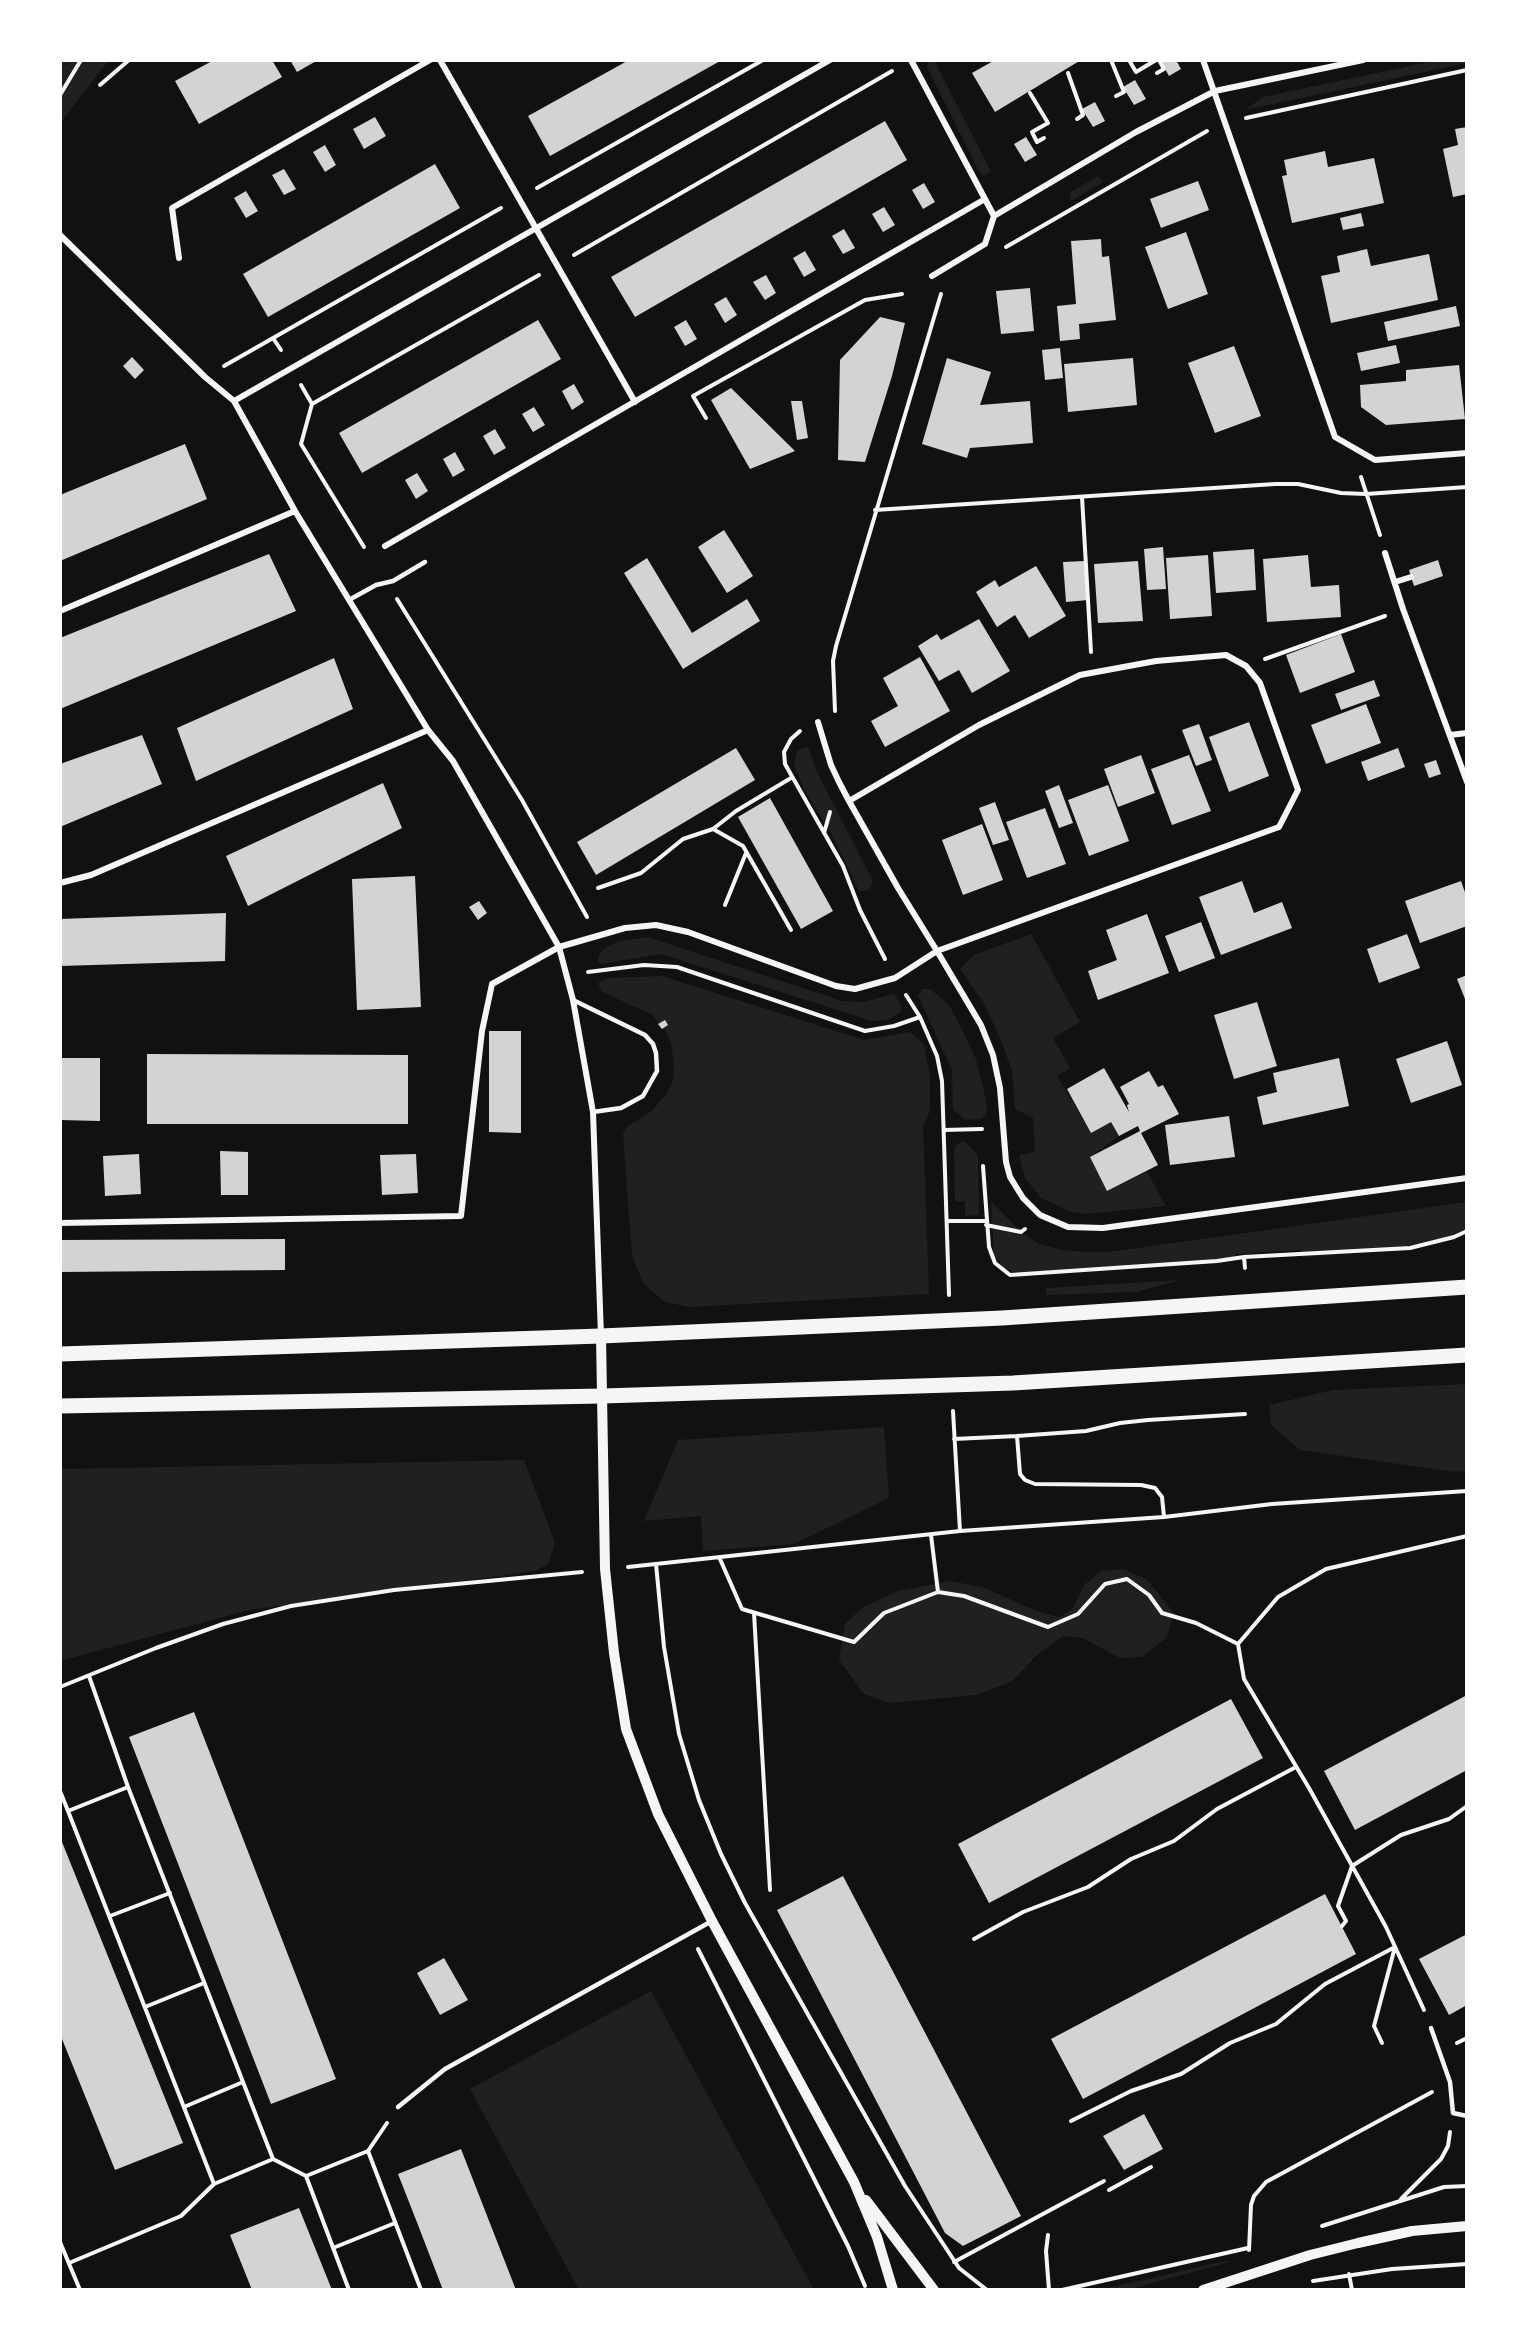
<!DOCTYPE html>
<html>
<head>
<meta charset="utf-8">
<style>
	body { margin:0 }
	#map { position:relative; width:1527px; height:2350px; overflow:hidden; background:#111; font-family:Figtree,sans-serif }
	canvas { display:block }
	.frame { position:absolute; inset:0; border:62px solid #fff; pointer-events:none }
</style>
</head>
<body>
<div id="map">
<canvas width="1527" height="2350"></canvas>
<div class="frame"></div>
</div>
<script>
const c = document.querySelector('canvas').getContext('2d');
c.lineJoin = 'round';
function paint(path, color) { c.fillStyle = color; c.fill(path, 'evenodd'); }
const poly = rows => new Path2D(rows.map(r => 'M' + r).join(''));
function trace(path, color, width, dash) { c.strokeStyle = color; c.lineWidth = width; c.lineCap = dash ? 'butt' : 'round'; c.setLineDash(dash || []); c.stroke(path); }
paint(poly([
	[60,60,109,60,60,123],
	[929,60,934,60,991,172,984,176,980,173,927,67],
	[1438,60,1467,60,1467,63,1245,110,1263,97],
	[1098,176,1103,182,1071,201,1069,196,1071,192],
	[808,746,816,770,873,881,869,890,859,891,831,833,806,793,794,766,797,750],
	[1031,934,1080,1022,1053,1038,1070,1068,1057,1076,1091,1132,1111,1122,1119,1136,1090,1157,1107,1191,1147,1172,1166,1206,1085,1214,1071,1212,1041,1198,1025,1178,1019,1155,1035,1152,1033,1118,1015,1109,1012,1071,1002,1043,984,1003,960,969,974,955],
	[648,937,842,1001,864,1002,894,994,902,1006,900,1013,887,1020,872,1021,661,954,602,964,597,962,599,955,604,949,617,942],
	[662,976,864,1040,910,1032,924,1045,930,1075,930,1111,923,1126,929,1294,689,1307,665,1302,644,1284,632,1256,623,1133,628,1126,652,1111,667,1093,673,1080,674,1064,671,1043,665,1030,651,1014,602,992,598,983,609,978],
	[922,989,930,989,949,1005,964,1033,976,1059,986,1100,987,1114,980,1119,965,1120,953,1110,952,1070,918,996],
	[964,1141,978,1155,979,1215,965,1216,965,1201,955,1201,954,1151,955,1146],
	[991,1201,1021,1232,1039,1244,1062,1250,1086,1252,1109,1252,1467,1202,1467,1228,1450,1236,1406,1246,1321,1256,1301,1257,1300,1250,1237,1254,1226,1262,1017,1273,1004,1268,994,1255],
	[1181,1280,1137,1292,1046,1295,1046,1288],
	[1467,1384,1467,1471,1455,1472,1300,1450,1271,1425,1269,1405,1333,1390],
	[884,1427,889,1498,794,1544,703,1551,701,1516,644,1521,678,1440],
	[524,1460,555,1543,548,1564,535,1571,249,1610,60,1661,60,1469],
	[1124,1569,1147,1580,1174,1613,1167,1637,1142,1657,1120,1658,1083,1638,1063,1636,1040,1652,1011,1682,976,1695,890,1703,864,1694,839,1660,845,1624,863,1607,898,1591,950,1581,982,1587,1042,1613,1060,1617,1073,1608,1084,1585,1101,1571],
	[651,1991,814,2290,579,2290,470,2089],
	[1225,2261,1229,2262,1127,2290,1099,2290]
]), '#202020');
paint(poly([
	[214,60,272,60,282,77,199,124,175,81],
	[290,60,318,60,297,72],
	[629,60,722,60,550,156,528,116],
	[995,60,1081,60,995,112,972,73],
	[1160,60,1176,60,1181,69,1169,76],
	[1135,80,1146,99,1134,105,1123,87],
	[1095,102,1105,121,1093,127,1082,109],
	[375,117,386,136,364,149,353,129],
	[885,121,907,160,635,317,611,277],
	[1467,127,1467,194,1453,197,1443,149,1458,145,1455,129],
	[1026,137,1037,155,1025,162,1014,144],
	[325,145,336,165,325,172,313,152],
	[1325,151,1328,167,1374,158,1384,203,1292,223,1282,176,1287,175,1284,160],
	[435,164,460,208,268,317,243,274],
	[284,169,296,189,284,195,272,175],
	[1198,181,1209,210,1161,228,1150,199],
	[924,183,935,202,923,209,912,190],
	[246,191,258,211,246,218,234,198],
	[884,207,895,225,883,232,872,214],
	[1361,213,1364,226,1343,230,1340,218],
	[844,229,855,248,843,254,832,236],
	[1186,232,1208,294,1168,309,1145,247],
	[1101,239,1102,257,1109,256,1116,320,1079,324,1080,339,1060,341,1057,306,1076,304,1071,241],
	[1367,249,1371,266,1429,254,1438,300,1331,323,1321,276,1340,272,1337,256],
	[805,251,816,270,804,277,793,258],
	[766,275,776,293,765,300,753,282],
	[1030,288,1034,331,1001,334,996,291],
	[726,297,737,315,725,323,714,304],
	[1456,306,1460,326,1388,341,1384,322],
	[880,317,905,323,892,376,865,462,838,460,840,360],
	[538,320,561,359,362,473,339,433],
	[686,320,697,339,685,346,674,327],
	[1396,345,1400,363,1361,371,1357,353],
	[1234,346,1261,416,1215,433,1188,363],
	[1060,348,1063,378,1045,380,1042,350],
	[132,357,144,370,135,379,123,366],
	[947,358,991,372,980,405,1030,401,1033,443,970,448,967,458,922,444],
	[1133,358,1137,405,1068,412,1064,364],
	[1459,365,1465,419,1386,425,1361,407,1360,385,1406,381,1406,370],
	[574,384,584,402,572,410,562,391],
	[731,388,795,451,750,469,711,400],
	[791,401,802,401,808,438,797,440],
	[534,407,545,425,533,432,522,414],
	[495,429,506,448,494,455,483,436],
	[185,444,207,499,60,561,60,495],
	[455,452,465,470,453,477,443,459],
	[417,473,428,491,416,499,405,480],
	[724,530,753,576,727,593,698,547],
	[1163,547,1166,589,1147,590,1144,549],
	[1254,549,1256,590,1216,593,1213,552],
	[269,554,296,611,60,709,60,638],
	[1208,555,1212,616,1170,619,1166,558],
	[1308,555,1311,587,1339,585,1341,617,1267,622,1263,559],
	[647,558,692,633,747,599,760,621,683,669,624,573],
	[1438,560,1443,576,1414,586,1409,570],
	[1085,561,1088,600,1066,602,1063,562],
	[1138,561,1143,621,1098,623,1094,564],
	[1036,566,1066,616,1029,638,1015,615,997,627,976,592,995,580,999,587],
	[979,619,1010,671,972,693,959,670,939,681,918,646,937,634,941,640],
	[1341,634,1355,672,1300,693,1286,655],
	[920,657,950,711,885,747,871,721,898,706,883,678],
	[334,658,353,709,196,781,177,728],
	[1374,680,1380,696,1341,710,1335,694],
	[1366,704,1381,743,1326,764,1311,725],
	[1249,722,1269,776,1229,792,1209,737],
	[1199,724,1212,760,1196,766,1182,730],
	[142,735,162,784,60,827,60,764],
	[736,748,755,780,596,875,577,842],
	[1398,748,1405,767,1368,781,1361,762],
	[1141,755,1155,793,1118,807,1104,769],
	[1189,755,1211,811,1172,825,1151,769],
	[1436,760,1441,774,1429,778,1424,764],
	[383,783,402,828,248,906,226,856],
	[1059,785,1073,823,1059,828,1045,791],
	[1108,785,1129,841,1089,856,1068,800],
	[770,798,833,911,801,929,738,817],
	[995,802,1009,840,993,845,979,808],
	[1045,808,1066,864,1027,878,1006,822],
	[982,824,1003,880,963,895,942,840],
	[415,876,421,1007,357,1010,352,879],
	[1242,881,1254,913,1282,902,1292,928,1221,955,1199,897],
	[1461,881,1467,898,1467,926,1420,943,1405,901],
	[479,901,487,913,478,920,469,907],
	[226,913,225,961,60,966,60,919],
	[1147,914,1169,973,1098,1000,1088,971,1117,960,1106,930],
	[1201,922,1215,958,1179,972,1165,936],
	[1407,934,1420,968,1379,983,1367,949],
	[1467,975,1467,999,1465,999,1457,979],
	[1257,1002,1277,1066,1234,1079,1214,1015],
	[665,1020,668,1025,662,1029,658,1024],
	[489,1031,521,1031,521,1133,489,1132],
	[1447,1041,1462,1085,1411,1103,1396,1059],
	[147,1054,408,1055,408,1124,147,1124],
	[60,1058,100,1058,100,1121,60,1120],
	[1339,1058,1349,1106,1263,1125,1257,1097,1277,1092,1273,1073],
	[1104,1068,1129,1112,1127,1105,1129,1104,1120,1087,1149,1071,1158,1087,1163,1085,1179,1114,1141,1133,1158,1165,1107,1191,1090,1157,1140,1131,1138,1126,1119,1136,1111,1122,1091,1133,1067,1089],
	[1229,1116,1235,1157,1170,1165,1165,1125],
	[220,1151,248,1152,248,1195,221,1195],
	[139,1154,141,1194,105,1196,103,1156],
	[416,1154,418,1193,382,1195,380,1155],
	[285,1239,285,1270,60,1272,60,1240],
	[1467,1695,1467,1770,1355,1830,1324,1771],
	[1231,1699,1263,1758,989,1903,958,1844],
	[194,1712,336,2079,271,2104,129,1737],
	[60,1837,183,2143,115,2170,60,2034],
	[843,1876,1021,2216,963,2246,945,2233,777,1910],
	[1325,1894,1356,1954,1083,2099,1051,2039],
	[1467,1934,1467,2005,1449,2015,1419,1959],
	[444,1958,468,2000,440,2015,417,1973],
	[1144,2114,1163,2149,1124,2170,1103,2136],
	[461,2149,516,2290,443,2290,418,2225,398,2174],
	[299,2208,332,2290,252,2290,230,2235]
]), '#d3d3d3');
trace(poly([
	[1111,60,1124,92,1116,96],
	[1129,60,1136,72,1156,60],
	[1068,73,1083,115,1077,119],
	[1157,73,1164,69,1159,60],
	[100,85,129,60],
	[1030,93,1048,123,1032,132,1037,142,1044,138],
	[60,95,81,60],
	[1246,118,1467,70],
	[537,188,763,60],
	[1006,247,1207,131],
	[574,255,892,71],
	[273,338,281,350],
	[224,366,501,208],
	[301,385,312,404,301,444,364,547],
	[312,404,539,275],
	[706,418,693,396,865,300,902,294],
	[1361,477,1380,535],
	[1082,497,1091,652],
	[875,510,1275,484,1298,484,1341,493,1366,494,1467,487],
	[397,599,522,800,587,917],
	[1265,659,1385,616],
	[835,711,833,661,836,646,941,294],
	[800,731,791,739,784,752,785,764,843,866,860,910,885,959],
	[824,833,830,812],
	[598,888,641,873,683,839,713,829],
	[725,905,746,853],
	[791,930,743,846,713,829,736,811,791,778],
	[588,972,644,965,677,967,865,1031,894,1026,920,1017,937,1056,942,1081,949,1295],
	[906,995,920,1017],
	[944,1130,982,1129],
	[983,1166,989,1247,995,1263,1010,1275,1217,1261,1244,1257,1410,1248,1454,1237,1467,1231],
	[947,1221,986,1221],
	[986,1225,1021,1232,1025,1229],
	[1244,1257,1245,1268],
	[953,1411,960,1531],
	[954,1439,1017,1436],
	[1164,1517,1162,1497,1155,1488,1141,1485,1035,1484,1025,1480,1020,1474,1017,1436,1086,1431,1120,1423,1148,1420,1245,1414],
	[931,1535,938,1592],
	[720,1559,742,1609,854,1642,884,1613,938,1592,964,1596,1048,1627,1078,1614,1105,1584,1127,1579,1149,1595,1162,1613,1196,1623,1238,1644],
	[656,1564,664,1647,679,1734,699,1800,721,1854,745,1903,905,2186,959,2268,987,2290],
	[628,1567,960,1531,1164,1517,1272,1504,1467,1491],
	[754,1613,770,1890],
	[89,1676,128,1787],
	[60,1687,156,1648,223,1624,291,1606,394,1590,582,1572],
	[60,1791,68,1811],
	[110,1916,170,1893],
	[1342,1926,1346,1921,1338,1906,1352,1866,1401,1835,1449,1819,1467,1806],
	[974,1939,1023,1912,1088,1887,1131,1859,1174,1841,1217,1809,1296,1767],
	[698,1949,848,2246,865,2286],
	[145,2007,204,1983],
	[1424,2010,1386,1927,1309,1788,1244,1679,1238,1644,1278,1597,1326,1569,1467,1536],
	[1457,2043,1467,2038],
	[184,2107,243,2082],
	[1071,2121,1131,2091,1181,2074,1230,2043,1276,2024,1325,1984,1395,1947,1374,2026,1382,2043],
	[368,2151,421,2290],
	[306,2176,349,2290],
	[214,2184,68,1811,128,1787,273,2159],
	[1109,2190,1151,2167],
	[1401,2199,1441,2159,1448,2146,1450,2132],
	[1322,2226,1444,2187,1467,2186],
	[1048,2235,1046,2251,1049,2290],
	[60,2242,80,2290],
	[333,2248,395,2223],
	[1249,2250,1251,2205,1254,2196,1266,2182,1432,2092],
	[954,2262,1104,2181],
	[69,2263,181,2216,214,2184,273,2159,306,2176,368,2151,387,2123],
	[1349,2274,1352,2290],
	[1313,2281,1392,2269,1467,2264],
	[1062,2290,1248,2248]
]), '#f5f5f5', 4);
trace(poly([
	[349,600,376,585,393,581,425,562],
	[573,1000,645,1035,653,1044,656,1053,657,1071,643,1096,621,1108,593,1112],
	[1431,2028,1450,2082,1453,2113,1467,2116],
	[398,2107,445,2069,712,1921]
]), '#f5f5f5', 4.5);
trace(poly([
	[440,60,635,402],
	[911,60,994,216],
	[1203,60,1335,437,1375,460,1467,453],
	[994,216,1136,132,1215,91,1363,60],
	[60,235,205,377,234,401,295,511,428,730,453,761,559,947,573,1000,593,1112,601,1336],
	[179,258,172,208,430,60],
	[932,276,985,244,994,216],
	[234,401,830,60],
	[385,546,985,199],
	[1385,553,1403,609,1467,782],
	[1395,582,1411,577],
	[60,611,295,511],
	[818,722,831,765,839,782,849,801,898,888,937,951,1279,827,1298,790,1260,683,1246,666,1226,655,1156,661,1080,675,979,725,849,801],
	[1450,735,1467,733],
	[60,883,91,875,428,730],
	[60,1223,461,1216,482,1031,492,984,559,947,625,928,656,925,688,932,836,986,855,989,895,978,937,951,981,1025,993,1055,1000,1088,1006,1162,1010,1177,1023,1198,1040,1215,1068,1227,1103,1228,1467,1178]
]), '#f5f5f5', 6);
trace(poly([
	[601,1336,605,1569,614,1653,626,1729,658,1814,712,1921,854,2182,877,2237,893,2290],
	[866,2200,934,2290],
	[1203,2290,1310,2255,1358,2243,1412,2231,1467,2226]
]), '#f5f5f5', 10);
trace(poly([
	[60,1354,601,1336,1002,1318,1467,1287],
	[60,1406,603,1396,1013,1383,1467,1355]
]), '#f5f5f5', 15);
</script>
</body>
</html>
